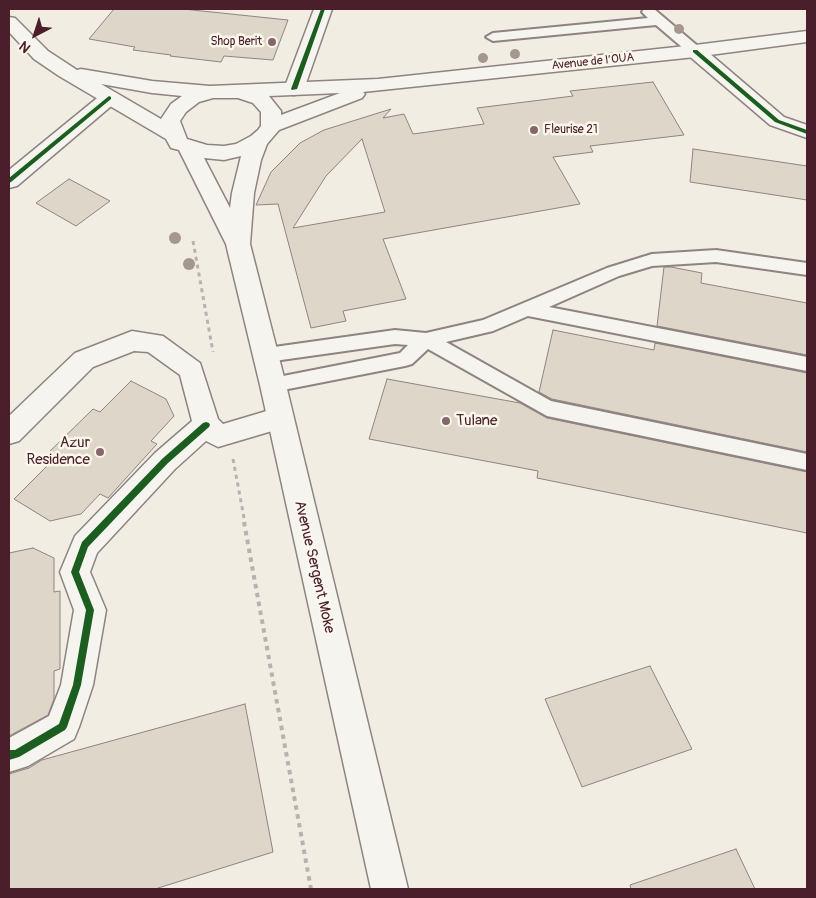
<!DOCTYPE html>
<html>
<head>
<meta charset="utf-8">
<style>
	body { margin:0 }
	#map { position:relative; width:816px; height:898px; overflow:hidden; background:#f2ede3; font-family:Pangolin,sans-serif }
	canvas { display:block }
	.frame { position:absolute; inset:0; border:10px solid #4a1f2b; pointer-events:none }
	.north { position:absolute; left:10px; top:10px; width:50px; height:50px; -webkit-text-stroke:4px #fbf7ec; paint-order:stroke; rotate:220deg; font-size:14px; font-weight:700; line-height:20px; text-align:center; color:#4a1f2b }
	.north::after { content:''; display:block; margin:auto; width:18px; height:22px; background:#4a1f2b; clip-path:polygon(50% 0,100% 100%,50% 72%,0 100%) }
</style>
</head>
<body>
<div id="map">
<canvas width="816" height="898"></canvas>
<div class="frame"></div>
<div class="north">N</div>
</div>
<script>
const c = document.querySelector('canvas').getContext('2d');
c.lineJoin = 'round';
function paint(path, color) { c.fillStyle = color; c.fill(path, 'evenodd'); }
const poly = rows => new Path2D(rows.map(r => 'M' + r).join(''));
function trace(path, color, width, dash) { c.strokeStyle = color; c.lineWidth = width; c.lineCap = dash ? 'butt' : 'round'; c.setLineDash(dash || []); c.stroke(path); }
function label(font, color, halo, rows, align = 'center') {
  c.font = font + ' Pangolin,sans-serif'; c.lineWidth = 5; c.setLineDash([]); c.textBaseline = 'middle'; c.strokeStyle = halo; c.fillStyle = color; for (const [text, x, y, turn = 0] of rows) {
    c.save(); c.translate(x, y); c.rotate((+turn || 0) * Math.PI / 180); c.textAlign = isNaN(turn) ? turn : align; if (halo) c.strokeText(text, 0, 0); c.fillText(text, 0, 0); c.restore();
  }
}
const building = poly([
	[114,9,183,9,288,20,273,60,224,56,221,62,170,56,171,55,133,50,135,47,89,39,114,9],
	[653,82,684,135,590,146,593,152,553,157,580,204,383,239,406,299,343,311,346,321,311,328,278,204,256,205,271,172,300,143,324,130,391,109,383,118,404,114,413,134,484,124,477,108,573,96,570,91,653,82],
	[362,139,385,212,293,228,326,176,362,139],
	[693,149,807,166,807,200,690,182,693,149],
	[69,179,110,201,76,226,36,203,69,179],
	[664,267,671,267,702,273,701,283,807,303,807,355,657,326,664,267],
	[553,330,654,350,655,343,807,373,807,452,552,399,539,392,553,330],
	[387,379,520,403,547,418,807,472,807,533,537,478,538,471,369,439,387,379],
	[131,381,166,399,174,416,151,441,157,444,108,498,100,494,81,514,50,521,14,499,50,463,42,459,93,409,100,412,131,381],
	[33,548,54,558,54,592,60,591,60,669,54,671,54,699,48,715,9,736,9,553,33,548],
	[650,666,692,749,582,787,545,699,650,666],
	[245,704,273,852,155,889,9,889,9,774,29,768,42,760,245,704],
	[736,849,755,889,631,889,630,885,736,849]
]);
paint(building, '#ded6c8');
trace(building, '#8e8381', 1);
const lane = poly([
	[644,9,654,9,700,48,702,51,700,54,690,54,656,25,493,41,486,37,493,33,648,18,642,12,644,9],
	[716,250,807,263,807,275,716,262,652,266,619,276,549,307,807,357,807,371,528,316,493,331,446,342,551,401,807,454,807,470,547,416,428,349,412,364,405,366,273,392,266,390,264,385,266,380,273,378,400,353,408,345,395,344,267,362,260,360,258,355,260,350,267,348,395,330,426,333,483,320,607,268,652,254,716,250]
]);
const street = poly([
	[314,9,332,9,304,89,301,93,294,95,287,93,284,89,314,9],
	[695,45,702,47,784,117,807,125,807,138,770,125,688,55,686,51,688,47,695,45],
	[109,92,116,94,119,98,116,102,17,186,9,188,9,170,102,94,109,92],
	[132,331,163,336,200,363,218,419,223,424,280,407,289,410,293,418,289,426,218,447,206,441,175,469,97,553,90,572,106,610,93,685,79,727,74,739,28,766,9,772,9,738,49,716,61,685,74,610,60,572,75,536,155,453,192,421,180,375,148,352,134,351,93,367,19,441,9,444,9,416,75,353,132,331]
]);
const secondary = poly([
	[9,17,15,18,48,51,77,70,81,69,152,81,210,86,378,79,695,45,807,31,807,42,695,57,363,92,365,94,362,98,279,130,267,144,261,160,254,193,250,244,286,385,408,889,371,889,260,385,226,244,179,150,171,148,166,139,59,76,34,59,9,32,9,17],
	[101,84,152,93,182,96,171,104,161,119,101,84],
	[340,93,281,115,281,111,269,96,340,93],
	[213,98,238,98,253,103,261,112,261,126,258,130,251,136,236,144,224,146,207,145,187,139,180,121,186,112,199,102,213,98],
	[241,156,232,193,230,208,204,158,224,160,241,156]
]);
trace(lane, '#8e8381', 4);
trace(street, '#8e8381', 3);
trace(secondary, '#8e8381', 3);
trace(poly([
	[193,241,213,352],
	[233,459,245,523]
]), '#b7b2af', 3, [4, 4]);
trace(poly([
	[244,522,311,889]
]), '#b7b2af', 4, [4.5, 4.5]);
paint(lane, '#f5f4ef');
paint(street, '#f5f4ef');
paint(secondary, '#f5f4ef');
paint(poly([
	[321,9,325,9,297,89,292,90,291,89,321,9],
	[693,50,697,50,779,120,807,130,807,134,775,122,693,52,693,50],
	[109,96,111,97,111,99,11,182,9,183,9,178,109,96],
	[206,422,209,423,210,425,209,427,168,463,88,547,79,572,94,610,81,685,67,727,65,730,19,757,9,760,9,750,15,750,59,724,73,685,86,610,71,572,82,542,162,459,203,423,206,422]
]), '#1b5e20');
c.fillStyle = '#a4978f';
for (const [x, y, r] of [
	[679,29,5],
	[515,54,5],
	[483,58,5],
	[175,238,6],
	[189,264,6]
]) { c.beginPath(); c.arc(x, y, r, 0, 2 * Math.PI); c.fill(); }
for (const [x, y, r, color] of [
	[272,42,5,"#85676b"],
	[534,130,5,"#85676b"],
	[446,421,5,"#85676b"],
	[100,452,5,"#85676b"]
]) { const dot = new Path2D(); dot.arc(x, y, r, 0, 2 * Math.PI); c.fillStyle = color; c.fill(dot); trace(dot, '#fbf7ec', 2); }
label('12px', '#4a1f2b', '#fbf7ec', [
	["Shop Berit",262,42],
	["Fleurise 21",544,130,"left"]
], 'right');
label('12px', '#4a1f2b', '#fbf7ec', [
	["Avenue de l’OUA",593,62,-6]
]);
label('15px', '#4a1f2b', '#fbf7ec', [
	["Tulane",456,421],
	["Azur",90,443,"right"],
	["Residence",90,460,"right"]
], 'left');
label('15px', '#4a1f2b', '#fbf7ec', [
	["Avenue Sergent Moke",314,567,77]
]);
</script>
</body>
</html>
